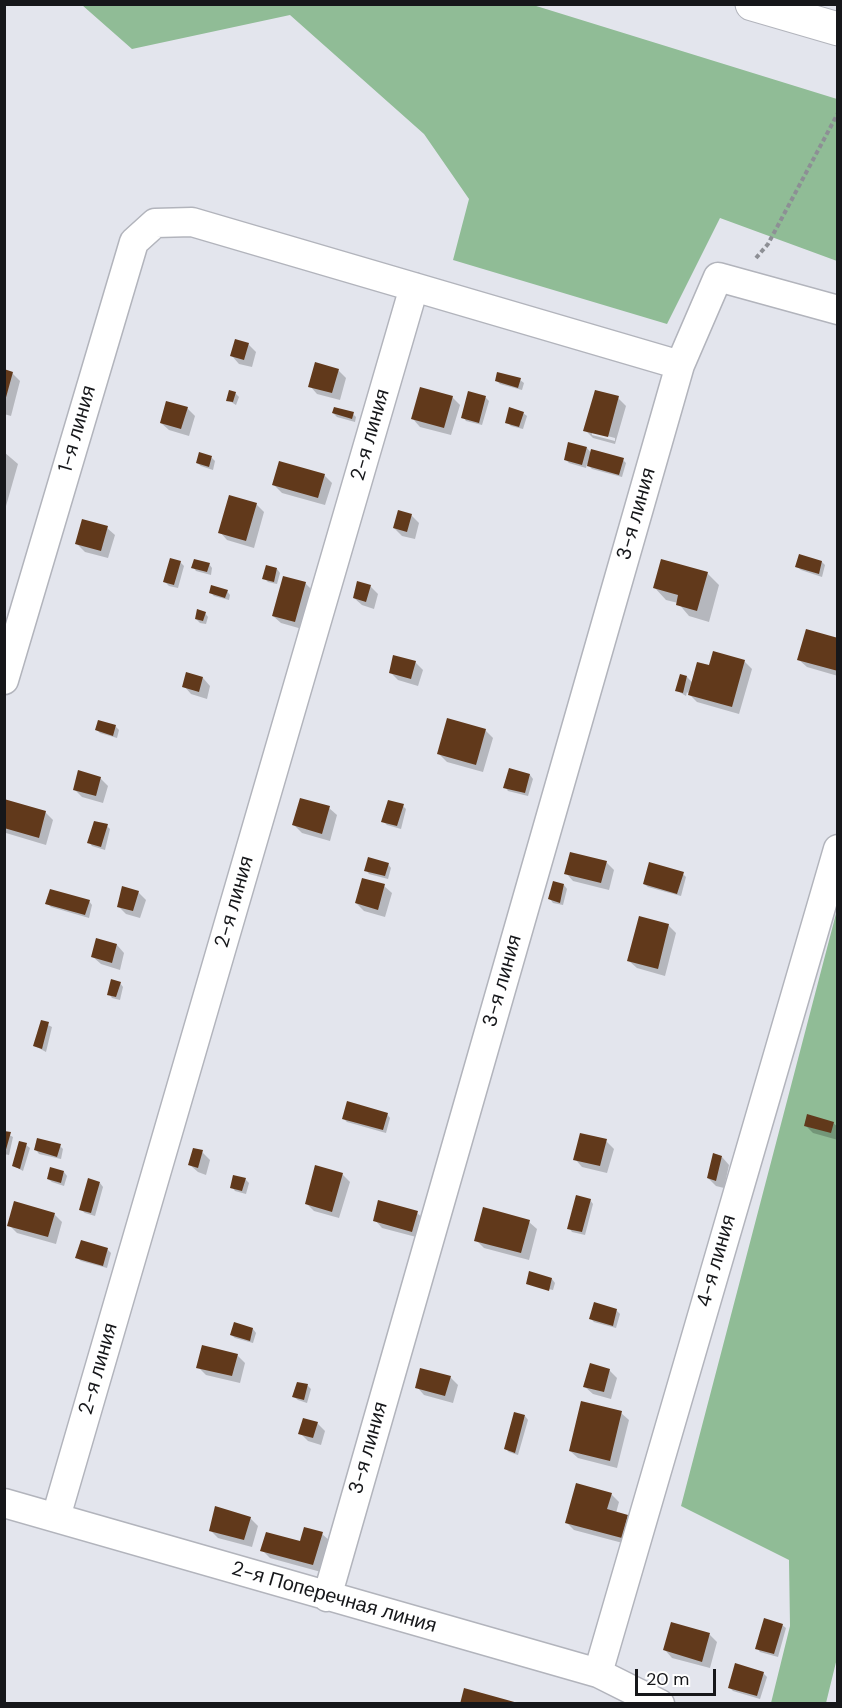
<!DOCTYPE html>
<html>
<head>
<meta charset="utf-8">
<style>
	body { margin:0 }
	#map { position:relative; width:842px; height:1708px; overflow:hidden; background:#e3e5ed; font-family:"DM Sans",sans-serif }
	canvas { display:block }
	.frame { position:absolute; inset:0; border:6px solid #16171a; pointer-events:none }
	.scale { position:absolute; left:635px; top:1669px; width:81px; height:27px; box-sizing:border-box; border:3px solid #16171a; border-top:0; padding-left:8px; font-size:18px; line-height:21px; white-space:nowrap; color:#16171a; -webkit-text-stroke:4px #fff; paint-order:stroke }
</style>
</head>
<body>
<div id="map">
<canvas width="842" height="1708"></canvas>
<div class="frame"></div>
<div class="scale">20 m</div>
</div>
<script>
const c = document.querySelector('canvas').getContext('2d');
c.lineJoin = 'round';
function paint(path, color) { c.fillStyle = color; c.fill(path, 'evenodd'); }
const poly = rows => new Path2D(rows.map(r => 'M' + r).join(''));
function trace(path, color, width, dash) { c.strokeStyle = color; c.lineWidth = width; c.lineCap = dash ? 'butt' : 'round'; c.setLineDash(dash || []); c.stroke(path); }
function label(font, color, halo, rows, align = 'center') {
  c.font = font + ' "DM Sans",sans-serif'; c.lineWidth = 6; c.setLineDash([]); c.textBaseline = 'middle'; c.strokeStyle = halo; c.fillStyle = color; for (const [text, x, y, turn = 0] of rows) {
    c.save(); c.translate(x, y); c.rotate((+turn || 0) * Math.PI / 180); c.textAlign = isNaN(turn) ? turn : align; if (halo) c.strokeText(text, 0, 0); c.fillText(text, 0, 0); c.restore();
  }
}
paint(poly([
	[82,5,533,5,837,99,837,261,720,218,667,324,453,260,469,199,424,134,290,15,132,49],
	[837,910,838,1654,826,1703,771,1703,790,1626,789,1560,681,1506]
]), '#90bc96');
paint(poly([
	[248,344,256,352,252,367,239,364,232,356],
	[338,370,346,378,340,400,317,394,310,386],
	[4,371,12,373,20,381,11,416,4,414],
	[520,380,524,383,522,390,500,384,497,381],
	[235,393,239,397,236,405,228,400],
	[469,393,486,398,489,401,482,425,466,421,463,417],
	[452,397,460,405,451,435,420,427,413,419],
	[618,398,626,406,615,444,593,438,585,430],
	[592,432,615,438,615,441,592,435],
	[187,408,195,416,189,436,169,430,161,423],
	[333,413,353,414,356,417,355,422,337,417],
	[523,413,527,416,523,429,511,426,507,422],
	[587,448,592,454,623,460,626,463,622,477,592,469,587,464,586,468,569,463,565,459],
	[4,452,18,464,6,506,4,505],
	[212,458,215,461,213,470,201,466,197,463],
	[324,475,332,483,325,505,282,493,274,485],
	[256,504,264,512,254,548,227,540,220,532],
	[411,515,419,523,415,539,402,536,394,528],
	[107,528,115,535,108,558,85,552,77,544],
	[180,562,184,566,178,588,169,586,165,582],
	[822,562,825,565,822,577,801,570,797,567],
	[209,564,212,568,211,575,196,571,193,567],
	[277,569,280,573,277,584,268,582,264,578],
	[707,573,719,585,709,622,689,616,678,603,666,600,655,588],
	[305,583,313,591,302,629,281,623,273,616],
	[370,586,378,594,374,609,362,605,354,598],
	[227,591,230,595,229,600,214,596,210,592],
	[205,613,208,617,206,624,200,623,196,619],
	[838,639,838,676,807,667,799,660],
	[744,661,752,669,739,714,697,702,687,692,686,696,676,690,687,677,693,683,710,667],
	[415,662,423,670,418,686,398,680,390,672],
	[203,678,210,686,207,699,191,694,184,686],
	[115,726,119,730,117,738,100,733,97,730],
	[485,730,493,738,483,772,447,762,439,754],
	[510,770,530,775,533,779,528,796,508,791,505,787],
	[100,778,108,786,103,803,82,797,74,789],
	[4,804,45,812,53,820,46,845,6,833,4,832],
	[403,806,406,809,401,829,387,825,383,821],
	[329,808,337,815,330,841,302,833,294,825],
	[107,826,110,829,105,850,92,846,89,842],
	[606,862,614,870,609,890,573,881,566,873],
	[388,864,391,868,388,879,369,874,366,870],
	[683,874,686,877,681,896,648,887,644,884],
	[564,885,567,889,563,905,553,903,550,899],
	[384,886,392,893,385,917,364,911,356,903],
	[138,892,146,900,140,918,126,914,118,906],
	[89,901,92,905,89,918,51,907,47,903],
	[668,925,676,933,665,976,637,968,629,961],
	[117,945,124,953,120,970,101,964,93,957],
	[120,983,123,987,120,1000,112,998,109,994],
	[42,1022,52,1027,46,1052,35,1046],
	[387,1114,390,1118,386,1133,347,1122,344,1119],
	[833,1123,838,1127,838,1140,813,1133,805,1125],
	[4,1132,13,1137,9,1155,4,1154],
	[606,1141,614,1149,607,1173,582,1167,575,1159],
	[26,1145,30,1148,23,1171,14,1166],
	[60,1146,63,1149,61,1159,39,1154,36,1150],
	[202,1152,210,1160,206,1175,198,1172,190,1165],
	[722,1157,729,1165,724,1188,716,1186,708,1178],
	[64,1172,67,1176,64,1186,52,1182,48,1179],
	[342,1174,350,1182,339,1218,314,1211,306,1203],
	[245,1179,249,1183,246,1194,235,1191,232,1187],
	[100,1183,103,1187,95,1216,85,1213,81,1210],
	[590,1200,593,1204,585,1235,572,1232,569,1228],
	[417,1213,425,1220,420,1238,382,1228,375,1220],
	[54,1214,62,1222,56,1244,17,1233,9,1225],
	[529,1222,537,1229,529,1260,484,1248,476,1240],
	[107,1249,111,1253,107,1268,81,1261,77,1258],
	[552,1279,555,1283,553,1290,528,1284],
	[616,1310,620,1314,616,1328,594,1322,591,1319],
	[253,1329,256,1333,253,1343,235,1338,231,1335],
	[237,1355,245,1363,240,1383,206,1375,198,1367],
	[609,1370,617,1378,611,1399,593,1394,585,1387],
	[450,1377,458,1385,453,1403,424,1395,417,1387],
	[298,1383,308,1386,311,1389,307,1403,298,1400,294,1397],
	[621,1413,629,1420,617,1468,578,1458,570,1451],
	[525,1416,528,1420,518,1455,509,1452,506,1449],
	[317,1423,325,1431,321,1445,308,1441,300,1433],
	[611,1494,619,1502,616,1513,627,1516,635,1524,630,1545,574,1530,566,1522],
	[250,1518,258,1526,252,1547,218,1538,210,1530],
	[322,1534,330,1541,321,1572,270,1558,262,1550,301,1543],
	[782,1625,786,1628,778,1657,760,1652,757,1648],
	[710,1635,717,1642,710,1668,672,1658,665,1650],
	[763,1673,767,1677,760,1699,733,1691,729,1687]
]), '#0003');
paint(poly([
	[235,339,249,343,244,360,230,356],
	[315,362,339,369,332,393,308,387],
	[4,369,13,372,5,401,4,401],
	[497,372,521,378,518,388,495,381],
	[420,387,453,396,444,428,411,419],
	[229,390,236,392,233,402,226,401],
	[595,390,619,396,608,437,583,431],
	[468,391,486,396,479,423,461,418],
	[166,401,188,407,181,429,160,423],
	[334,407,354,412,352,419,332,413],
	[509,407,524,412,519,427,505,423],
	[568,442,587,447,582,465,564,460],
	[591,449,624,458,619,475,587,466],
	[199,452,212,456,209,467,196,463],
	[279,461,325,474,318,498,272,485],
	[229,495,257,503,246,541,218,533],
	[398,510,412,514,407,532,393,528],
	[82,519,108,526,101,551,75,544],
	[799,554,822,561,819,574,795,567],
	[170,558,181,561,174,585,163,582],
	[194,559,210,563,207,572,191,568],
	[661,559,708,572,697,611,676,605,678,595,653,588],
	[266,565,277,568,274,582,262,579],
	[283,576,306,582,295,622,272,616],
	[357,581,371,585,366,602,353,598],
	[211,585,228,590,225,598,209,593],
	[197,609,206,612,203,621,195,619],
	[806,629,838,638,838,671,797,660],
	[713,651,745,660,732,707,688,695,697,662,709,665],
	[393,655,416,661,411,679,389,673],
	[186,672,203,677,199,692,182,687],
	[680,674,687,676,683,693,675,691],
	[447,718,486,729,476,765,437,754],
	[98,720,116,725,113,736,95,730],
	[509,768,530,774,525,793,503,788],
	[78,770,101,777,96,796,73,790],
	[300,798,330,806,322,834,292,825],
	[4,799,46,811,39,838,4,828],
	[388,800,404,804,397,826,381,822],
	[94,821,108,824,101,847,87,843],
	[570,852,607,861,601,883,564,874],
	[368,857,389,863,385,876,364,871],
	[649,862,684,872,677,894,643,884],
	[362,878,385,884,378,910,355,903],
	[553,881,564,884,560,903,548,899],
	[122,886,139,891,133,911,117,907],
	[50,889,90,900,85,915,45,904],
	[639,916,669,924,658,969,627,961],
	[96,938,117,944,112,963,91,957],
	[111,979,121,982,116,997,107,995],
	[41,1020,49,1022,42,1049,33,1046],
	[347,1101,388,1113,383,1130,342,1119],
	[807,1114,834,1122,831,1133,804,1126],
	[4,1131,11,1132,5,1153,4,1153],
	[580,1133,607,1139,600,1166,573,1160],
	[37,1138,61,1144,57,1157,34,1150],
	[19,1141,27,1143,20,1169,12,1166],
	[193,1148,203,1150,198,1168,188,1165],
	[713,1153,722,1156,716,1181,707,1178],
	[315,1165,343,1173,332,1212,305,1204],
	[50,1167,64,1171,61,1183,47,1179],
	[233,1175,246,1178,242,1191,230,1188],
	[88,1178,100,1182,91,1213,79,1210],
	[576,1195,591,1199,582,1232,567,1229],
	[378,1200,418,1211,412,1232,373,1221],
	[14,1201,55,1213,48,1237,7,1226],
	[483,1207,530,1220,521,1253,474,1241],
	[81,1240,108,1248,103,1266,75,1258],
	[529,1271,552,1278,549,1291,526,1284],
	[594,1302,617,1309,613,1326,589,1319],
	[234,1322,253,1328,250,1341,230,1335],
	[202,1345,238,1354,232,1376,196,1368],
	[590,1363,610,1369,604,1392,583,1387],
	[420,1368,451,1376,445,1396,415,1388],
	[297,1382,308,1384,304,1400,292,1397],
	[581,1401,622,1411,610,1461,569,1451],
	[514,1412,525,1415,515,1453,504,1449],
	[303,1418,318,1422,313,1438,298,1434],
	[576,1483,612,1493,607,1509,628,1515,622,1538,565,1523],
	[215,1506,251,1517,244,1540,209,1531],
	[304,1527,323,1532,313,1565,260,1551,266,1532,300,1541],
	[764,1618,783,1624,774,1654,755,1649],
	[671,1622,710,1633,702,1662,663,1650],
	[735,1663,764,1672,757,1696,728,1688],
	[464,1688,518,1703,518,1704,460,1704]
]), '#61391b');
const minor = poly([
	[4,680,134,242,155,223,192,222,680,365],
	[4,1503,598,1673,660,1704],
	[56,1517,414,287],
	[327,1597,680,365,718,277,838,310],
	[598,1673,838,849]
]);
const major = poly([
	[752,4,838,29]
]);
trace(minor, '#b2b4bc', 31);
trace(major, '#b2b4bc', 35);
trace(poly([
	[756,258,768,244,838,113]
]), '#8d8f95', 4, [4.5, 3]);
trace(minor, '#fff', 28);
trace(major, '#fff', 33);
label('20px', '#16171a', '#fff', [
	["1-я линия",78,429,-74],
	["2-я линия",371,435,-74],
	["3-я линия",637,514,-74],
	["2-я линия",235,902,-74],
	["3-я линия",503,981,-74],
	["4-я линия",717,1261,-74],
	["2-я линия",99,1369,-74],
	["3-я линия",369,1448,-74],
	["2-я Поперечная линия",334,1598,16]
]);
</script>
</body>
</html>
